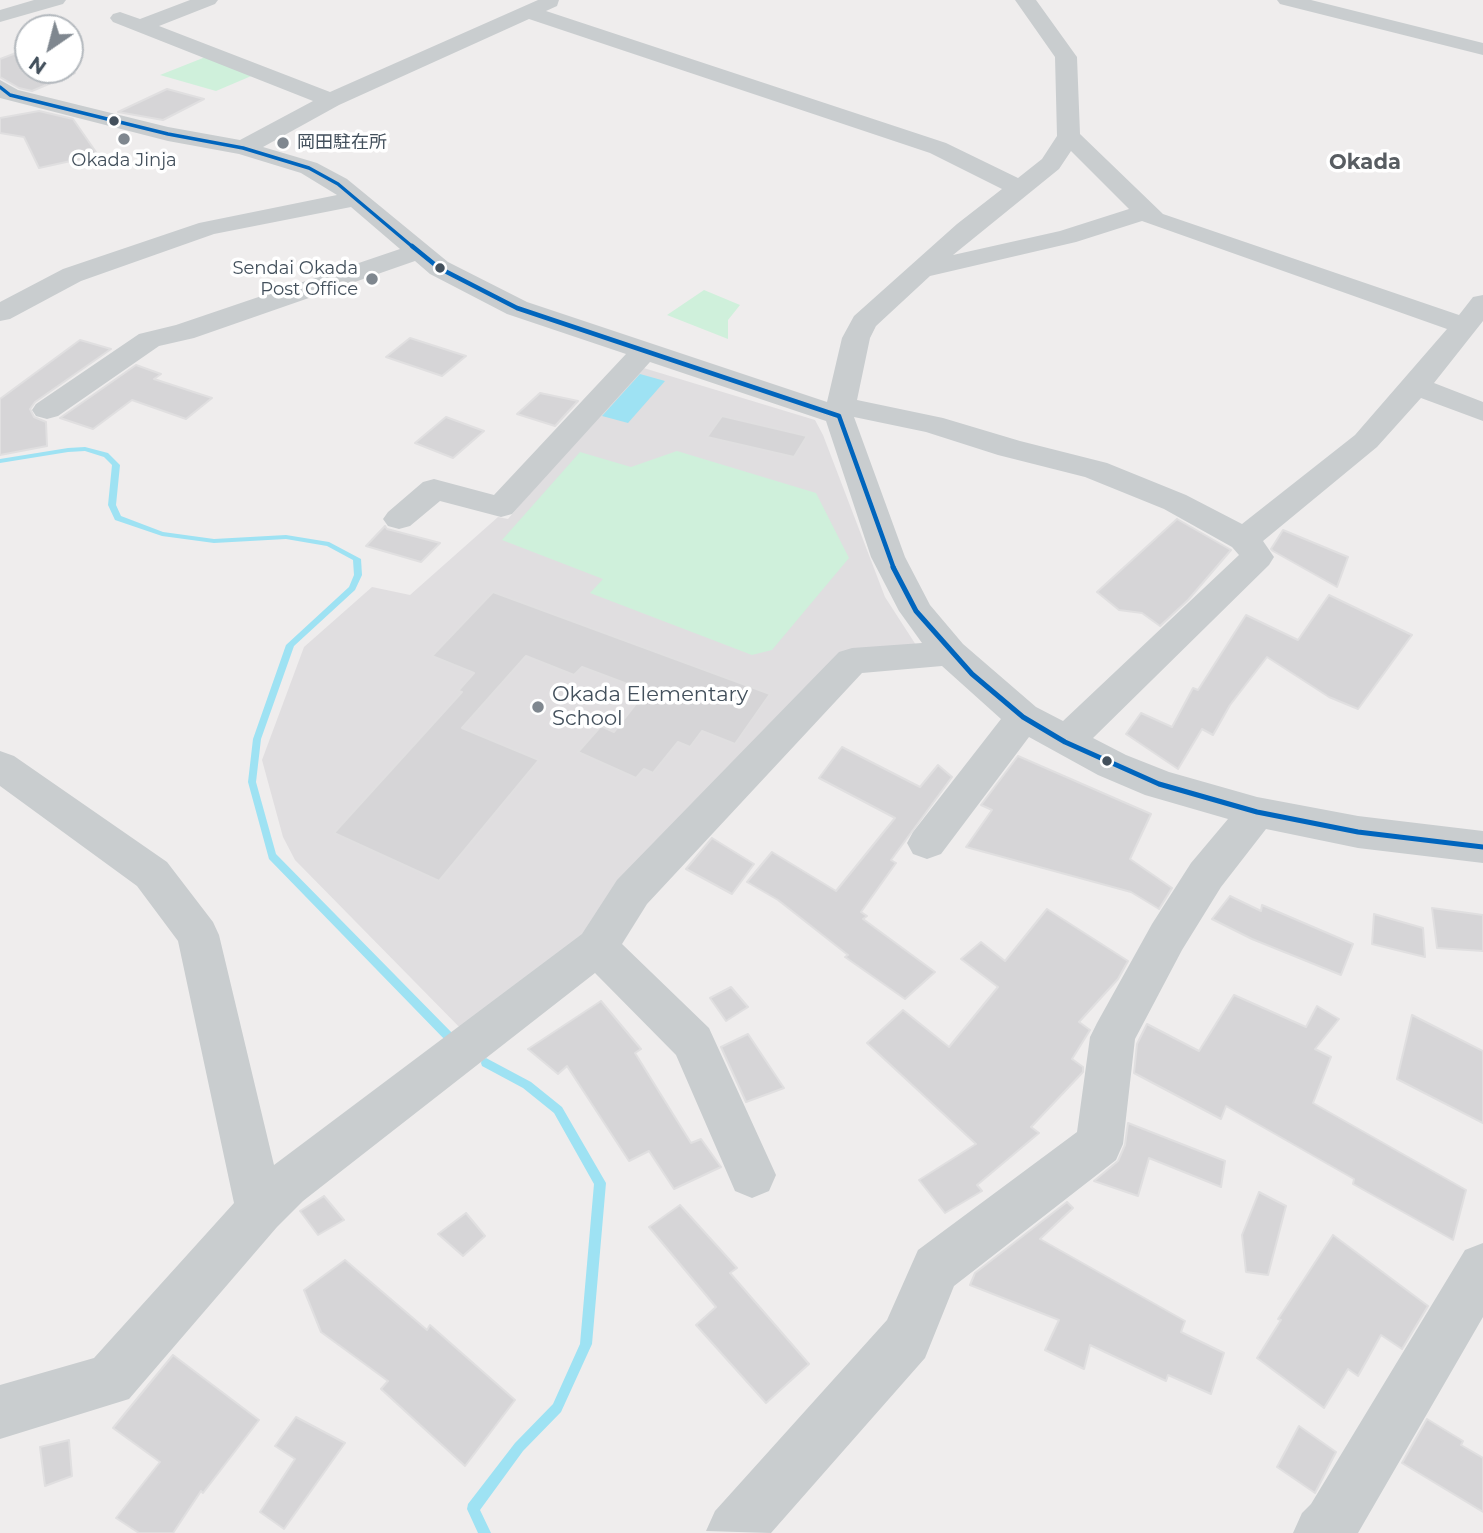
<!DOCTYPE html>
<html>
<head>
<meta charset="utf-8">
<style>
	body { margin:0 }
	#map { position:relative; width:1483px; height:1533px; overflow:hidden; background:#efeded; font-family:Montserrat,sans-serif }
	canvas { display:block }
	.north { position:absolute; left:14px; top:14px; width:70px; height:70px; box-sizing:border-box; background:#fff; border:2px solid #b4b9be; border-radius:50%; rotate:215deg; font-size:19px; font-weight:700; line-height:28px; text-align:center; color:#43505c }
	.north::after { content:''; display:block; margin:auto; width:24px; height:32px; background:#7f878f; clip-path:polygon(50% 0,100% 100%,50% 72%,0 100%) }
</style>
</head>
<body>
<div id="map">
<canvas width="1483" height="1533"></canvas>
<div class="north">N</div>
</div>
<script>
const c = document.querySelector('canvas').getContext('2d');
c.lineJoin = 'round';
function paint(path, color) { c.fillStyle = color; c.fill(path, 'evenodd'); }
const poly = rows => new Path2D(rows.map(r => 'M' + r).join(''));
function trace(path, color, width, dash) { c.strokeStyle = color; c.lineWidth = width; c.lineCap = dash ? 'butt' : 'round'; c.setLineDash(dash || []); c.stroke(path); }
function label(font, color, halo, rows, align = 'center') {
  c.font = font + ' Montserrat,"Noto Sans JP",sans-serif'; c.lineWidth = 7; c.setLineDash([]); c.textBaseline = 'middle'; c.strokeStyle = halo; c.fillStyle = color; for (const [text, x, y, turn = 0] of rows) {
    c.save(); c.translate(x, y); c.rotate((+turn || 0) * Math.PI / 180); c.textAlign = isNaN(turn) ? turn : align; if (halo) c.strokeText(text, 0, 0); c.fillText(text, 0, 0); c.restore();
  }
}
paint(poly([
	[637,366,815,420,823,435,885,597,916,645,883,650,589,933,470,1038,295,860,283,837,262,760,304,647,372,587,410,595,498,517,508,519]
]), '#e0dee0');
paint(poly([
	[208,56,256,74,216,91,160,75],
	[704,290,740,305,728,320,728,339,667,315],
	[677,451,816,493,849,558,772,650,752,655,590,593,603,579,502,540,580,452,631,467]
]), '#cff0db');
paint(poly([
	[640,374,665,381,628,423,602,416]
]), '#9ee2f3');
paint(poly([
	[85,447,108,453,120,465,116,505,121,516,163,532,214,539,286,535,329,542,361,559,362,575,355,590,294,646,261,739,256,782,276,854,456,1037,457,1040,456,1043,452,1045,448,1043,269,859,248,782,253,739,286,645,349,587,354,575,353,560,327,546,286,539,214,543,162,536,115,520,108,505,112,465,104,457,85,451,68,452,0,463,0,459,68,448,85,447],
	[486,1058,531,1082,562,1107,606,1183,592,1344,561,1412,523,1451,480,1510,491,1533,478,1533,467,1509,468,1504,515,1443,553,1404,580,1344,594,1184,554,1113,523,1088,482,1066,481,1063,482,1060,486,1058]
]), '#9ee2f3');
const building = poly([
	[16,53,28,57,28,70,65,70,75,73,32,91,19,88,0,77,0,59,16,53],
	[167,89,204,99,163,120,118,112,167,89],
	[39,111,73,119,98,155,39,168,24,137,0,133,0,118,39,111],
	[410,338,466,356,442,376,386,357,410,338],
	[80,340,111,349,35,402,30,409,34,417,46,422,47,446,0,455,0,399,80,340],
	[136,365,161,374,154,379,212,398,186,419,132,400,93,429,60,418,136,365],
	[540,393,578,401,555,426,517,414,540,393],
	[722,416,807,436,794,457,707,437,722,416],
	[446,417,484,431,453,458,415,443,446,417],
	[1177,519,1231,550,1188,600,1160,626,1142,613,1119,610,1097,592,1177,519],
	[385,526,387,529,440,543,421,562,366,546,385,526],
	[1283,530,1348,557,1337,587,1273,551,1271,549,1283,530],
	[493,592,770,694,735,744,702,731,690,747,678,742,653,773,644,769,636,778,578,752,601,726,614,732,646,691,582,667,574,675,526,656,462,728,539,760,439,881,334,833,462,692,458,691,474,673,432,656,493,592],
	[1329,595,1412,635,1358,709,1329,697,1267,657,1230,705,1213,735,1202,729,1178,769,1126,734,1141,713,1172,727,1193,688,1198,690,1246,615,1298,640,1329,595],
	[842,747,920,787,938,765,952,777,891,860,896,863,861,912,867,916,863,919,935,972,905,999,845,957,848,955,778,900,747,882,772,852,836,891,895,818,819,778,842,747],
	[1018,756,1151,814,1130,859,1172,888,1159,909,1131,892,966,847,992,810,981,805,1018,756],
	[712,838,754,864,732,894,686,869,712,838],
	[1230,896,1261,911,1262,905,1353,944,1341,975,1252,939,1212,919,1230,896],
	[1432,908,1483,915,1483,951,1437,948,1432,908],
	[1047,909,1128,961,1118,979,1079,1022,1090,1030,1072,1059,1083,1067,1083,1072,1031,1127,1039,1133,977,1185,982,1191,945,1213,919,1180,976,1144,867,1043,903,1010,949,1047,998,987,961,959,981,942,1005,961,1047,909],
	[1374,914,1423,928,1425,957,1372,944,1374,914],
	[731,987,748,1007,726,1021,710,998,731,987],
	[1234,995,1306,1027,1317,1006,1339,1019,1315,1049,1331,1057,1313,1103,1466,1190,1453,1240,1353,1184,1354,1179,1226,1106,1221,1119,1134,1073,1137,1044,1147,1024,1199,1051,1234,995],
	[601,1001,641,1049,635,1053,691,1143,701,1139,721,1167,674,1189,649,1151,629,1161,567,1066,558,1074,528,1049,601,1001],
	[1412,1015,1483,1051,1483,1123,1397,1079,1412,1015],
	[748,1034,784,1088,746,1102,721,1047,748,1034],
	[1128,1123,1225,1161,1221,1187,1149,1158,1138,1196,1094,1181,1118,1161,1125,1145,1128,1123],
	[1259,1192,1286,1206,1268,1275,1246,1272,1242,1235,1259,1192],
	[324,1196,344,1220,318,1235,300,1211,324,1196],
	[1067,1202,1073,1208,1040,1239,1185,1321,1181,1332,1224,1353,1211,1394,1168,1375,1166,1381,1090,1345,1084,1369,1045,1350,1059,1320,970,1285,975,1273,1067,1202],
	[680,1205,737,1268,730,1273,809,1364,766,1403,696,1325,716,1307,649,1227,680,1205],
	[466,1213,485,1236,463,1256,438,1234,466,1213],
	[1333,1235,1428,1306,1402,1349,1381,1335,1358,1376,1348,1369,1324,1408,1257,1358,1281,1320,1278,1319,1333,1235],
	[345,1260,427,1330,430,1325,515,1400,465,1466,381,1389,388,1381,321,1332,304,1290,345,1260],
	[173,1355,259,1420,203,1493,201,1491,173,1533,139,1533,116,1518,160,1462,113,1428,173,1355],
	[296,1417,345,1443,284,1529,260,1512,295,1459,275,1446,296,1417],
	[1427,1419,1463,1441,1461,1445,1483,1458,1483,1512,1402,1463,1427,1419],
	[1299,1426,1336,1452,1315,1493,1277,1467,1299,1426],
	[69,1440,72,1476,45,1486,40,1447,69,1440]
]);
paint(building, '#d6d5d7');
trace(building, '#e0dfe0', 2);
paint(poly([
	[34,0,66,0,63,4,0,22,0,10,34,0],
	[190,0,218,0,215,4,159,26,330,92,538,0,559,0,557,6,546,11,946,143,1018,178,1042,159,1057,136,1055,57,1015,0,1036,0,1077,57,1080,134,1163,214,1459,315,1473,297,1483,295,1483,321,1434,383,1483,402,1483,421,1421,398,1377,447,1263,541,1274,557,1269,565,1093,738,1126,755,1169,772,1257,797,1358,816,1483,831,1483,863,1358,848,1266,829,1221,887,1182,950,1135,1039,1123,1144,1116,1160,954,1286,925,1358,771,1533,706,1531,715,1511,887,1320,918,1250,1077,1132,1090,1037,1097,1023,1152,924,1191,863,1228,819,1145,795,1098,775,1029,737,941,854,927,859,913,854,907,843,913,832,1001,719,942,666,862,673,647,904,622,944,709,1028,776,1175,769,1191,752,1198,735,1191,676,1055,595,973,303,1201,277,1227,129,1399,0,1439,0,1385,94,1358,234,1203,178,941,137,886,0,786,0,751,14,756,167,862,213,922,219,935,274,1165,582,934,617,880,839,652,852,648,922,643,899,611,871,557,826,421,650,362,512,514,501,517,440,501,410,526,399,529,388,526,383,519,388,512,423,482,434,479,494,495,626,354,507,314,430,274,415,261,194,338,159,346,58,416,47,419,36,416,32,410,36,404,139,334,176,325,400,249,351,207,214,234,81,281,10,319,0,321,0,302,63,269,199,223,337,195,301,173,239,154,168,141,0,98,0,80,18,90,168,127,240,140,313,101,113,22,110,18,113,14,120,12,140,19,190,0],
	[529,19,930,153,1002,189,957,224,854,316,842,338,827,402,527,302,448,262,347,179,317,163,263,147,339,105,529,19],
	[1071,151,1129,209,1060,231,953,255,1059,169,1071,151],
	[1142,221,1447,329,1355,435,1242,524,1186,495,1107,463,1020,441,943,418,857,400,870,338,876,326,930,276,1076,242,1142,221],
	[854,417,926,432,998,455,1085,477,1164,509,1232,547,1239,555,1063,721,1036,707,963,644,930,605,905,557,854,417],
	[1277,0,1311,0,1483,43,1483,55,1280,4,1277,0],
	[1483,1243,1483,1317,1358,1533,1293,1533,1302,1513,1311,1504,1465,1250,1483,1243]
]), '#c9cdcf');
trace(poly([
	[0,87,10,95,168,134,243,148,309,168,338,184,414,248]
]), '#0065bd', 3.5);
trace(poly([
	[412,246,439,268,517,308,839,416,894,569]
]), '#0065bd', 4.5);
trace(poly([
	[893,567,916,611,972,674,1023,717,1065,742,1159,784,1257,812,1358,832,1483,847]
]), '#0065bd', 5);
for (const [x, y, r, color] of [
	[114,121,6,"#43505c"],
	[124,139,7,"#7f878f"],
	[283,143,7,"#7f878f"],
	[440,268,6,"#43505c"],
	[372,279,7,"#7f878f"],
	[538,707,7,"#7f878f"],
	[1107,761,6,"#43505c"]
]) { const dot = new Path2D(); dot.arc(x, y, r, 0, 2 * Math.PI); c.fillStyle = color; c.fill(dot); trace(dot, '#fff', 2.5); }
label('18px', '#43505c', '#fff', [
	["岡田駐在所",297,143],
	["Okada Jinja",124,161,"center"],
	["Sendai Okada",358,269,"right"],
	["Post Office",358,290,"right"]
], 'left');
label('bold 21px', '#585d62', '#fff', [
	["Okada",1365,163]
]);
label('21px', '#43505c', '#fff', [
	["Okada Elementary",552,695],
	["School",552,719]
], 'left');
</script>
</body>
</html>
